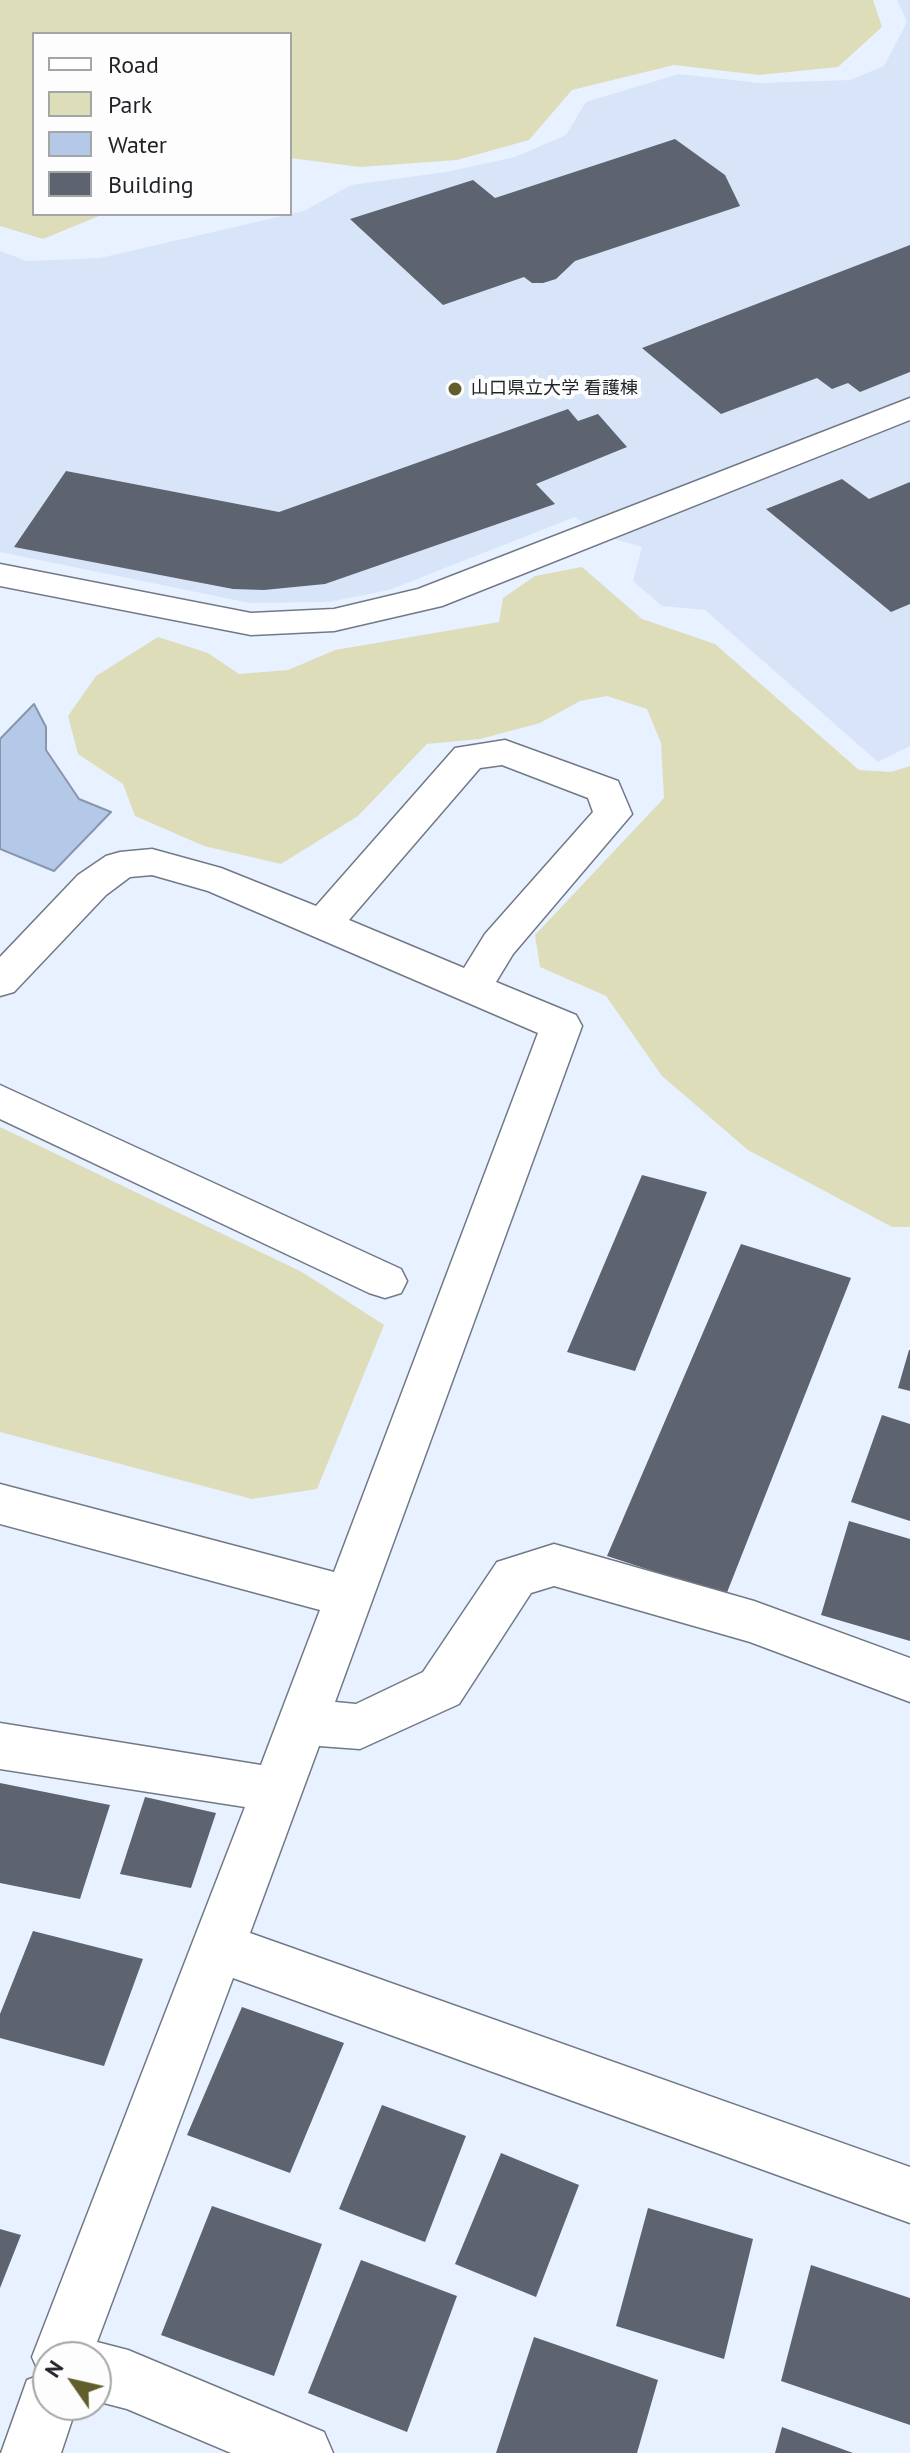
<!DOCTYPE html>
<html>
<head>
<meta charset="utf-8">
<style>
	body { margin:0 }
	#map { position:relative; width:910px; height:2453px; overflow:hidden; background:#e8f1ff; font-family:"PT Sans",sans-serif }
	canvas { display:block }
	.legend { position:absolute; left:32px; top:32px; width:260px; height:184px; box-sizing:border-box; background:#fdfdfd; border:2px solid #a4a5a7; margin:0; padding:10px 14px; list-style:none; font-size:24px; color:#1f2227 }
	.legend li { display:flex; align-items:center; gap:16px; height:40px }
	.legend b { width:40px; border:2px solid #a4a5a7 }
	.north { position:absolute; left:32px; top:2341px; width:80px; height:80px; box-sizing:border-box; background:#fdfdfd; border:2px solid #a4a5a7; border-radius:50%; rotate:304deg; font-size:22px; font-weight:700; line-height:32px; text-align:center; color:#1f2227 }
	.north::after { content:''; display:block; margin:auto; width:28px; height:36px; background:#615e2b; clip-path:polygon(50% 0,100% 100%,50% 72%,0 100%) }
</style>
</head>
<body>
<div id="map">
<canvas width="910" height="2453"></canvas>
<ul class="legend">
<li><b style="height:10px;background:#fff"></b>Road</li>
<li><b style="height:22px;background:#deddba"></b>Park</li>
<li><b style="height:22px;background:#b4c8e7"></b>Water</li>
<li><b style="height:22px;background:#5d6470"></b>Building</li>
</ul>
<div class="north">N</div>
</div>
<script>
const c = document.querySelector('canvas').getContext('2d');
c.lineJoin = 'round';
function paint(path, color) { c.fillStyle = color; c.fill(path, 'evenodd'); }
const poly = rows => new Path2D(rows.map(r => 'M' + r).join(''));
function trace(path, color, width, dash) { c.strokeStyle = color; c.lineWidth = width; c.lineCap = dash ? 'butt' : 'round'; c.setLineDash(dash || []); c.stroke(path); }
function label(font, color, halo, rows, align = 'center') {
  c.font = font + ' "PT Sans","Noto Sans JP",sans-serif'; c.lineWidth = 8; c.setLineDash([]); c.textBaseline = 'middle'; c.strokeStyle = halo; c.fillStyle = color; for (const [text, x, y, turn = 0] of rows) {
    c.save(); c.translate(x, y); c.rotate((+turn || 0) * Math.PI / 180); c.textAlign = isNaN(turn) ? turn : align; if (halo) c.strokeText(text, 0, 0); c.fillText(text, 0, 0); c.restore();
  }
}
paint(poly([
	[897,0,910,0,910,746,878,762,705,610,662,606,633,581,642,547,597,534,575,517,389,590,329,602,250,603,0,552,0,251,27,261,100,258,304,211,351,185,446,172,515,157,566,135,586,102,679,74,760,83,850,80,884,66,907,22]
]), '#d8e5f9');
paint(poly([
	[0,0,873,0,882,27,838,67,759,75,674,65,572,90,529,140,457,160,360,167,290,158,290,34,34,34,34,214,104,214,43,239,0,226],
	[582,567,642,619,715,644,859,770,891,772,910,766,910,1227,892,1227,748,1150,662,1076,606,996,540,967,535,935,664,798,661,743,647,709,607,696,580,701,540,723,480,739,427,744,358,816,281,864,204,846,135,816,123,784,78,754,68,716,96,676,158,637,208,653,239,674,288,670,335,650,499,622,503,598,535,576],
	[0,1127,302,1272,384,1325,317,1489,252,1499,0,1432]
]), '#deddba');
const water = poly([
	[34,704,46,727,46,750,79,799,111,812,54,871,0,849,0,739,34,704]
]);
paint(water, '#b4c8e7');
trace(water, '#8796ad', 2);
paint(poly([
	[675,139,725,175,740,206,575,261,556,279,543,283,532,283,524,277,443,305,350,219,473,180,495,198],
	[910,245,910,372,860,392,848,383,832,389,817,378,721,414,642,348],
	[568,409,578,421,598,414,627,447,536,484,555,504,325,584,264,590,233,589,14,547,66,471,279,512],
	[842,479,869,499,910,482,910,604,891,612,766,509],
	[642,1175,707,1192,635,1371,567,1352],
	[741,1244,851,1278,726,1595,607,1556],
	[909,1350,910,1350,910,1391,898,1388],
	[882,1415,910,1424,910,1521,851,1502],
	[849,1521,910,1539,910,1641,821,1615],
	[0,1783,110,1805,80,1899,0,1883],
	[145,1797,216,1813,191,1888,120,1874],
	[33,1931,143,1959,104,2066,0,2038,0,2014],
	[242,2007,344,2043,290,2173,187,2135],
	[382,2105,466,2136,425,2242,339,2209],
	[501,2153,579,2185,536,2297,455,2264],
	[212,2206,322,2244,274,2376,161,2335],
	[648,2208,753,2239,724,2359,616,2326],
	[0,2229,21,2235,0,2288],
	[361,2260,457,2296,407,2432,308,2393],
	[811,2265,910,2298,910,2425,781,2381],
	[534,2337,658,2380,637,2453,496,2453],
	[782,2427,853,2453,775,2453]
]), '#5d6470');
const minor = poly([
	[910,398,910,420,442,606,334,631,251,635,0,586,0,564,251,613,334,609,418,589,910,398],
	[505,740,618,781,632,814,513,954,496,982,576,1015,582,1026,335,1702,356,1704,423,1672,497,1562,554,1544,754,1601,910,1658,910,1702,750,1642,554,1586,531,1593,459,1704,360,1749,319,1746,250,1933,910,2167,910,2223,233,1978,97,2342,128,2350,324,2432,333,2453,231,2453,127,2409,96,2401,96,2357,48,2357,48,2405,77,2405,61,2453,1,2453,27,2380,40,2375,32,2357,245,1807,0,1769,0,1723,261,1765,320,1610,0,1524,0,1484,334,1572,538,1033,208,891,152,875,130,877,106,895,14,992,0,996,0,957,78,875,106,856,120,852,152,849,221,868,316,906,455,748,505,740],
	[502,765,588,798,593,812,485,934,464,968,349,920,480,768,502,765],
	[0,1085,401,1269,407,1281,401,1293,385,1298,369,1293,0,1119,0,1085]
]);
trace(minor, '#717985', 3);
paint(minor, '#fff');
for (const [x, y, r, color] of [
	[455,389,8,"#615e2b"]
]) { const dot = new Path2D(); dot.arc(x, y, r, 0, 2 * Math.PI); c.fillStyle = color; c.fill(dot); trace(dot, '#fdfdfd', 3); }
label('18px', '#1f2227', '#fdfdfd', [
	["山口県立大学 看護棟",471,389]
], 'left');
</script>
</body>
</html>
